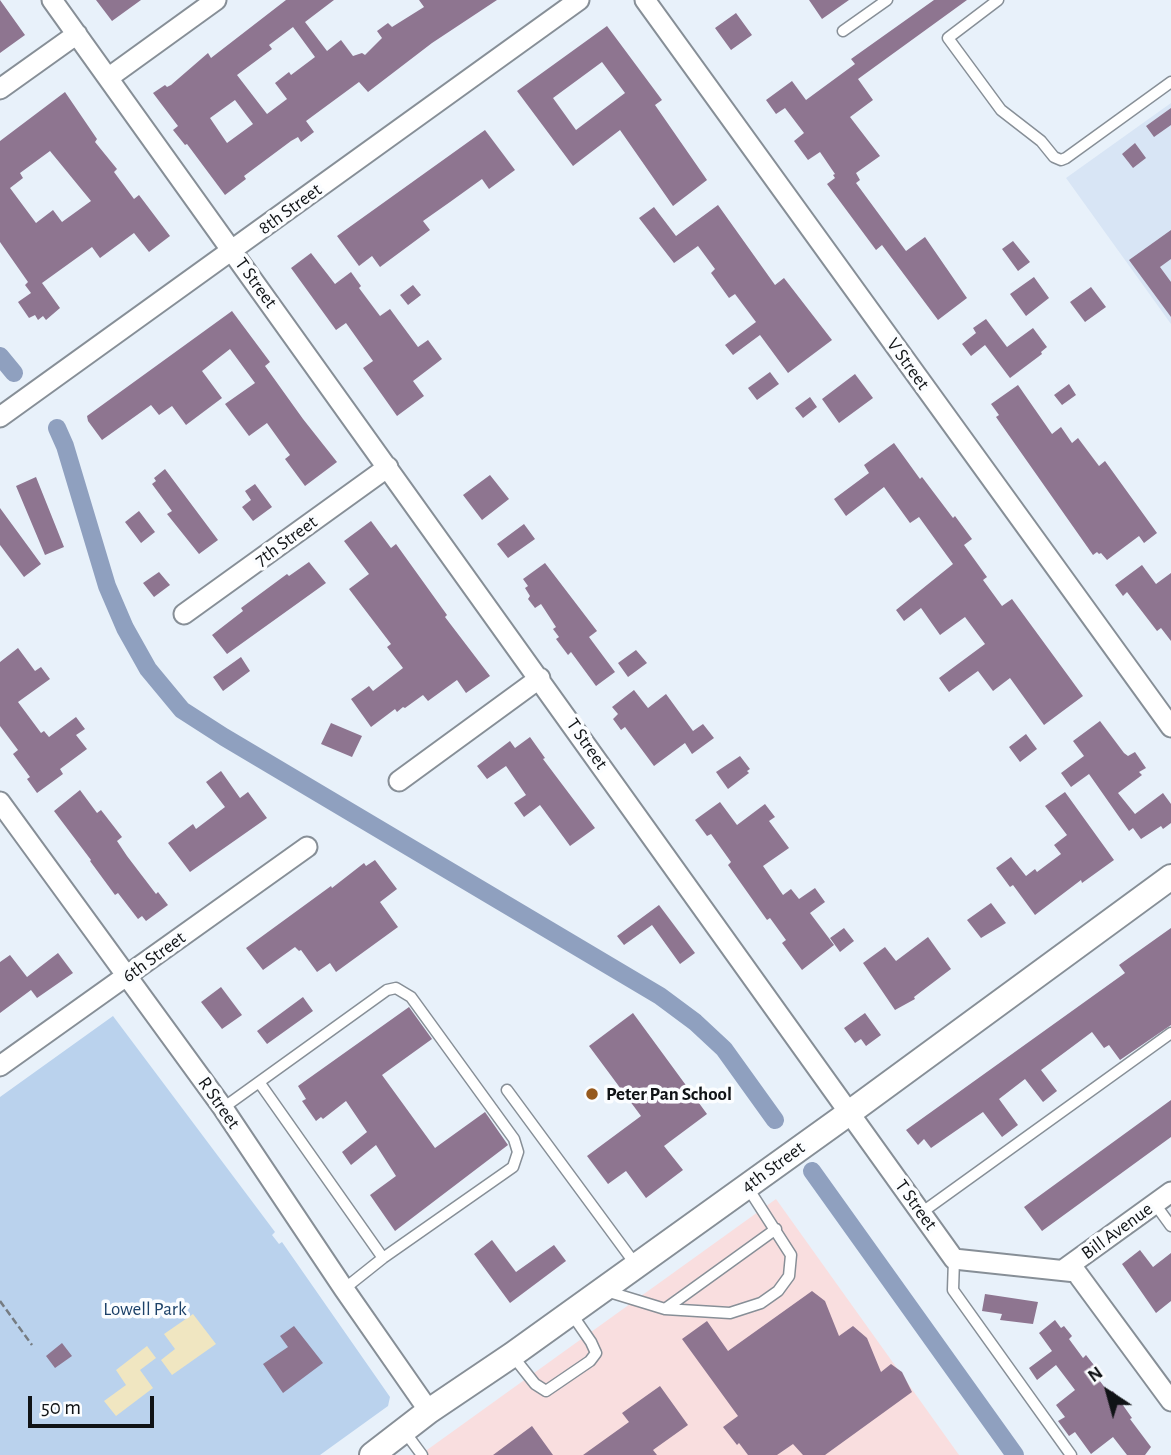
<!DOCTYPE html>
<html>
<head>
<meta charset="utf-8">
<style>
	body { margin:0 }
	#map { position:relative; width:1171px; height:1455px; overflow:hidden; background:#e8f1fa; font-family:"Alegreya Sans",sans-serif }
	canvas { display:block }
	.north { position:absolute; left:1073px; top:1357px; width:70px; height:70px; -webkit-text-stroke:5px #fbfdff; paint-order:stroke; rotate:324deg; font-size:19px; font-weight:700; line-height:28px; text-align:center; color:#101316 }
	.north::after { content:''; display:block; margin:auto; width:24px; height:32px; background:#101316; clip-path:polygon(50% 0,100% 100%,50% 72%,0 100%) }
	.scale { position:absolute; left:28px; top:1396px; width:126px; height:32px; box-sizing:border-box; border:4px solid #101316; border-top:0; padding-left:9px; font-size:21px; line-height:24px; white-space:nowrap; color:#101316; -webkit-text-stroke:5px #fbfdff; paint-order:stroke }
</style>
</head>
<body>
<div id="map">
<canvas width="1171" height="1455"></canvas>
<div class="north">N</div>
<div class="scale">50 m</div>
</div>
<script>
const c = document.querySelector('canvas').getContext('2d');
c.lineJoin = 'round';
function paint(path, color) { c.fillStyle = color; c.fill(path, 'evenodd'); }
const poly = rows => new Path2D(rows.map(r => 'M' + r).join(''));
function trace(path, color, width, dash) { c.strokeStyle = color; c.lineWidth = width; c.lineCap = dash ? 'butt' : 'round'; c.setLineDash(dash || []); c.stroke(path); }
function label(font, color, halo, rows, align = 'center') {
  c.font = font + ' "Alegreya Sans",sans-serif'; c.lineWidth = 7; c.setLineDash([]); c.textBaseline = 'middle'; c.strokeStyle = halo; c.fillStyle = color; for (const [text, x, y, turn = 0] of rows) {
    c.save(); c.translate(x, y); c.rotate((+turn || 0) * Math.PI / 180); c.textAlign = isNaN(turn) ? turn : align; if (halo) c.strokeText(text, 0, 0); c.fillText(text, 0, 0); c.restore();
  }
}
paint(poly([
	[1171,103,1171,324,1066,178]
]), '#d8e5f5');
paint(poly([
	[776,1199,959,1455,420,1455]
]), '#f9dedf');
paint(poly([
	[113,1016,275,1232,272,1235,279,1244,282,1242,390,1397,388,1406,320,1455,0,1455,0,1097]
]), '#bad2ed');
paint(poly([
	[193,1314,216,1344,172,1375,161,1360,175,1349,164,1334],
	[147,1346,156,1358,140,1370,153,1388,116,1416,104,1401,126,1385,116,1370]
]), '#f0e6c1');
trace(poly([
	[0,356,14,373],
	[57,428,65,446,107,586,125,628,148,669,182,710,224,737,660,996,695,1022,724,1049,775,1120],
	[812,1171,1015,1455]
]), '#8fa0bf', 18);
paint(poly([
	[0,0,25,35,0,53],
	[96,0,141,0,112,21],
	[286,0,334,0,305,22,327,51,341,40,353,56,362,53,365,55,382,38,377,31,388,23,392,27,424,7,419,0,497,0,432,43,368,92,359,82,306,121,314,132,301,142,298,137,291,141,244,176,246,179,225,195,187,144,185,145,173,130,178,126,153,93,165,85,167,87,171,85,208,53,211,58],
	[293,27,315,57,291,75,289,72,275,83,287,99,267,114,237,75,272,49,269,45],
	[235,100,253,124,227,143,210,118],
	[809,0,849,0,822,19],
	[934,0,967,0,858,79,873,100,850,117,880,156,856,173,860,180,856,183,906,251,925,237,967,298,938,320,882,245,876,250,827,184,835,178,833,175,835,174,820,152,808,160,794,141,804,133,785,108,776,114,766,100,792,81,806,100,855,64,851,59],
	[736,13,752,35,731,50,715,28],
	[607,26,662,100,655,105,707,180,673,206,620,130,573,166,517,91],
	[602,62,625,93,576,130,553,98],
	[65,92,97,139,95,142,117,169,114,172,134,199,139,195,170,236,149,252,134,233,100,258,92,247,42,283,60,308,46,320,43,316,38,320,35,315,29,318,18,302,31,293,25,285,28,282,0,242,0,141],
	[50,151,91,201,62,222,53,210,36,223,10,188,23,178,20,173],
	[1171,108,1171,125,1154,137,1146,126],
	[485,130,515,170,489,189,482,179,450,202,423,221,430,230,380,267,372,256,359,266,337,236],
	[1135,143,1146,158,1133,168,1122,154],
	[718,205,775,285,784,278,832,340,788,373,760,335,733,355,725,345,756,322,735,294,729,298,711,273,715,269,698,246,674,263,639,218,654,207,676,236],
	[1171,230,1171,259,1160,267,1171,282,1171,317,1129,260],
	[1013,241,1030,262,1018,271,1002,249],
	[311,253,335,284,351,272,361,286,359,288,380,316,390,309,418,347,428,340,442,359,413,381,424,396,397,416,363,368,373,361,346,323,336,330,291,268],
	[1034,277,1049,298,1026,316,1010,294],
	[413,285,421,295,408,305,400,295],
	[1091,287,1106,307,1085,322,1070,302],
	[232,311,270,362,265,366,303,419,337,462,305,486,285,459,290,455,267,423,249,436,225,404,255,383,230,349,202,371,222,398,186,425,172,406,159,415,151,405,102,440,88,421,87,416],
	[986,319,1007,347,1033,328,1047,347,1041,352,1042,354,1010,378,985,345,971,356,962,344,976,333,973,328],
	[770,372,779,384,757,400,748,388],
	[855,374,873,398,839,423,822,399],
	[1069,384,1076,395,1062,405,1054,395],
	[1018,385,1052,434,1061,427,1072,443,1078,438,1099,466,1105,461,1157,533,1144,543,1139,536,1107,560,1101,553,1099,554,1097,552,1093,555,996,417,999,415,991,404],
	[810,397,817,407,803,418,795,408],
	[894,443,920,479,922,477,953,518,955,516,972,539,964,545,987,577,983,580,1002,606,1012,599,1083,696,1044,725,1010,678,993,691,978,671,949,692,939,678,985,644,965,617,940,635,921,608,904,621,896,610,953,564,919,517,910,523,884,487,846,516,834,499,869,473,864,465],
	[165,469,218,540,199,554,167,514,172,511,152,484,156,481,154,478],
	[490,475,509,499,482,520,463,495],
	[36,477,64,547,45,555,16,486],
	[255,484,272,507,253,521,242,507,251,500,245,491],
	[0,508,41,564,24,577,0,545],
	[139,511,155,532,141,543,125,522],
	[371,521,391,548,396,544,447,615,445,617,490,676,466,693,457,680,428,701,423,695,405,708,403,707,397,712,395,709,371,727,351,699,369,686,373,691,403,668,387,647,391,644,349,589,369,574,344,541],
	[524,524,535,539,508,558,497,544],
	[309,562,326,583,227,654,212,635,243,611,241,608,287,574,289,576],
	[545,563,597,631,589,637,615,672,596,686,571,652,568,655,556,639,559,637,553,629,556,627,541,604,535,608,528,599,530,596,525,588,528,586,523,579],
	[1142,565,1156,584,1171,573,1171,641,1161,628,1157,631,1127,592,1123,596,1115,585],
	[159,572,170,585,154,597,143,583],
	[18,648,35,671,41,667,50,679,18,702,41,733,44,731,49,737,76,717,85,729,76,735,87,749,60,769,63,774,37,793,27,779,30,777,13,754,18,750,0,726,0,662],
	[636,650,647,663,628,677,618,663],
	[241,657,250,671,223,691,213,677],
	[634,690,648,708,666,694,693,731,703,724,714,738,692,754,685,743,654,766,625,727,621,730,613,719,618,714,612,707],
	[1100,721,1124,753,1128,756,1135,752,1146,768,1139,772,1142,775,1118,793,1135,814,1163,793,1171,804,1171,823,1163,829,1161,826,1141,839,1133,828,1129,831,1089,774,1071,787,1061,773,1084,756,1073,741],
	[331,723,362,736,352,757,321,744],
	[1026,734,1037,749,1020,762,1009,747],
	[530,737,545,758,543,759,595,828,570,846,540,805,524,817,514,803,526,795,506,766,487,779,477,766,510,741,515,748],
	[740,756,750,769,747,771,749,773,728,789,716,772],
	[221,771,240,798,248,792,267,818,190,872,168,843,193,824,196,829,225,807,206,782],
	[80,790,97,813,101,810,122,837,117,841,127,856,156,894,158,892,168,905,146,921,142,916,138,919,118,893,115,895,90,861,91,860,54,811],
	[1065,792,1114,860,1082,883,1081,880,1035,915,1013,885,1010,887,996,868,1011,857,1026,876,1035,869,1037,872,1061,854,1054,845,1067,835,1045,806],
	[720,802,737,825,765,804,775,817,769,821,789,848,763,866,783,895,791,889,799,899,815,888,825,902,810,913,834,945,802,970,782,943,786,940,770,918,767,920,728,865,731,862,711,834,707,836,695,820],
	[375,860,397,889,380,902,398,927,336,972,330,963,317,972,301,950,299,951,295,947,263,970,246,948,331,886,332,888,364,863,366,866],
	[991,903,1006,923,981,938,967,920],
	[659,905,695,953,680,964,652,925,624,945,617,936],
	[844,928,854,941,840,952,830,938],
	[1171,928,1171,1025,1120,1060,1109,1045,1104,1048,1092,1032,1041,1070,1057,1091,1043,1102,1025,1079,999,1099,1018,1125,1002,1137,983,1112,931,1148,924,1139,918,1145,906,1130,1125,973,1119,965],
	[928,937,951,969,914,997,915,999,895,1010,863,963,885,947,896,961],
	[58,953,73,973,37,998,31,990,0,1013,0,962,10,955,27,977],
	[221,987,242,1015,222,1029,201,1002],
	[303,997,313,1011,267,1044,257,1031],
	[409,1007,432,1039,382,1075,435,1148,485,1112,508,1145,395,1231,370,1195,396,1176,376,1145,351,1165,342,1152,367,1132,346,1101,323,1119,321,1117,316,1121,302,1101,306,1099,298,1086],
	[633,1013,707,1114,664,1146,683,1170,646,1198,626,1171,608,1184,587,1156,641,1116,589,1046],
	[865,1013,881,1035,866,1046,861,1039,855,1043,844,1028],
	[1171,1100,1171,1137,1042,1231,1024,1207],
	[492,1240,516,1272,554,1245,566,1261,510,1303,474,1254],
	[1140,1250,1153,1267,1171,1253,1171,1301,1156,1313,1122,1264],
	[812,1291,825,1301,839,1336,853,1326,867,1338,881,1372,891,1364,902,1372,912,1392,825,1455,803,1455,793,1444,777,1455,748,1455,739,1443,737,1445,723,1427,738,1416,682,1339,707,1321,728,1351],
	[985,1294,1038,1302,1033,1324,1000,1320,1002,1314,982,1311],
	[1055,1320,1061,1328,1064,1326,1072,1336,1069,1339,1083,1358,1086,1355,1097,1369,1093,1372,1109,1393,1113,1391,1132,1418,1130,1419,1151,1447,1145,1455,1127,1455,1113,1437,1091,1454,1075,1432,1069,1436,1058,1421,1065,1417,1056,1405,1075,1390,1056,1365,1037,1380,1029,1368,1052,1351,1039,1333],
	[294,1326,323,1363,283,1393,263,1364,288,1347,280,1336],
	[62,1343,72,1356,55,1368,46,1356],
	[660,1386,688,1425,653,1450,657,1455,583,1455,629,1422,622,1413],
	[532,1426,553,1455,493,1455]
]), '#8e7590');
const service = poly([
	[998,0,948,38,1001,110,1041,141,1054,157,1061,160,1066,158,1171,82],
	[843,31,887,0],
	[259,1082,383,1258],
	[507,1090,636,1265],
	[223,1108,387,990,396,988,411,997,514,1139,518,1152,513,1167,383,1258,344,1289],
	[1155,1204,1171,1226],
	[921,1213,1171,1033],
	[954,1259,953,1290,1071,1455],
	[606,1291,665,1309,730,1313,761,1303,778,1291,789,1276,791,1255,748,1188],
	[665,1309,776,1229],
	[512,1355,535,1384,546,1391,590,1361,596,1353,591,1342,571,1313],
	[405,1432,422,1455]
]);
const minor = poly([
	[52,0,954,1259,1076,1272,1171,1401],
	[645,0,1171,727],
	[108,78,216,0],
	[0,89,77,34],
	[0,417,579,0],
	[184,614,388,467],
	[399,781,540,678],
	[0,802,223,1108,344,1289,429,1411],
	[0,1066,307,847],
	[1063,1270,1171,1192]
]);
const tertiary = poly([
	[372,1455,429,1411,512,1355,849,1113,1171,877]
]);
trace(service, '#878f97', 13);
trace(minor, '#878f97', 23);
trace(tertiary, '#878f97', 28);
trace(poly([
	[0,1301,32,1345]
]), '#767c82', 2.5, [7, 3.5]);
trace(service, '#fff', 10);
trace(minor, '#fff', 19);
trace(tertiary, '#fff', 24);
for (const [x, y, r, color] of [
	[592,1094,7,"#96591d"]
]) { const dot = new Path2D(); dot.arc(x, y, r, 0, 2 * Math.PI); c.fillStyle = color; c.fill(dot); trace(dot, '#fbfdff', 2.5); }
label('19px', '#101316', '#fbfdff', [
	["8th Street",290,209,-36],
	["T Street",256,283,54],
	["V Street",908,364,54],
	["7th Street",286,541,-36],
	["T Street",587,744,55],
	["6th Street",154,957,-36],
	["R Street",219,1103,55],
	["4th Street",773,1167,-36],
	["T Street",916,1205,54],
	["Bill Avenue",1117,1231,-36]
]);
label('bold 19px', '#101316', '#fbfdff', [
	["Peter Pan School",606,1094]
], 'left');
label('19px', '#1c4168', '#fbfdff', [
	["Lowell Park",145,1309]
]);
</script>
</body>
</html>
